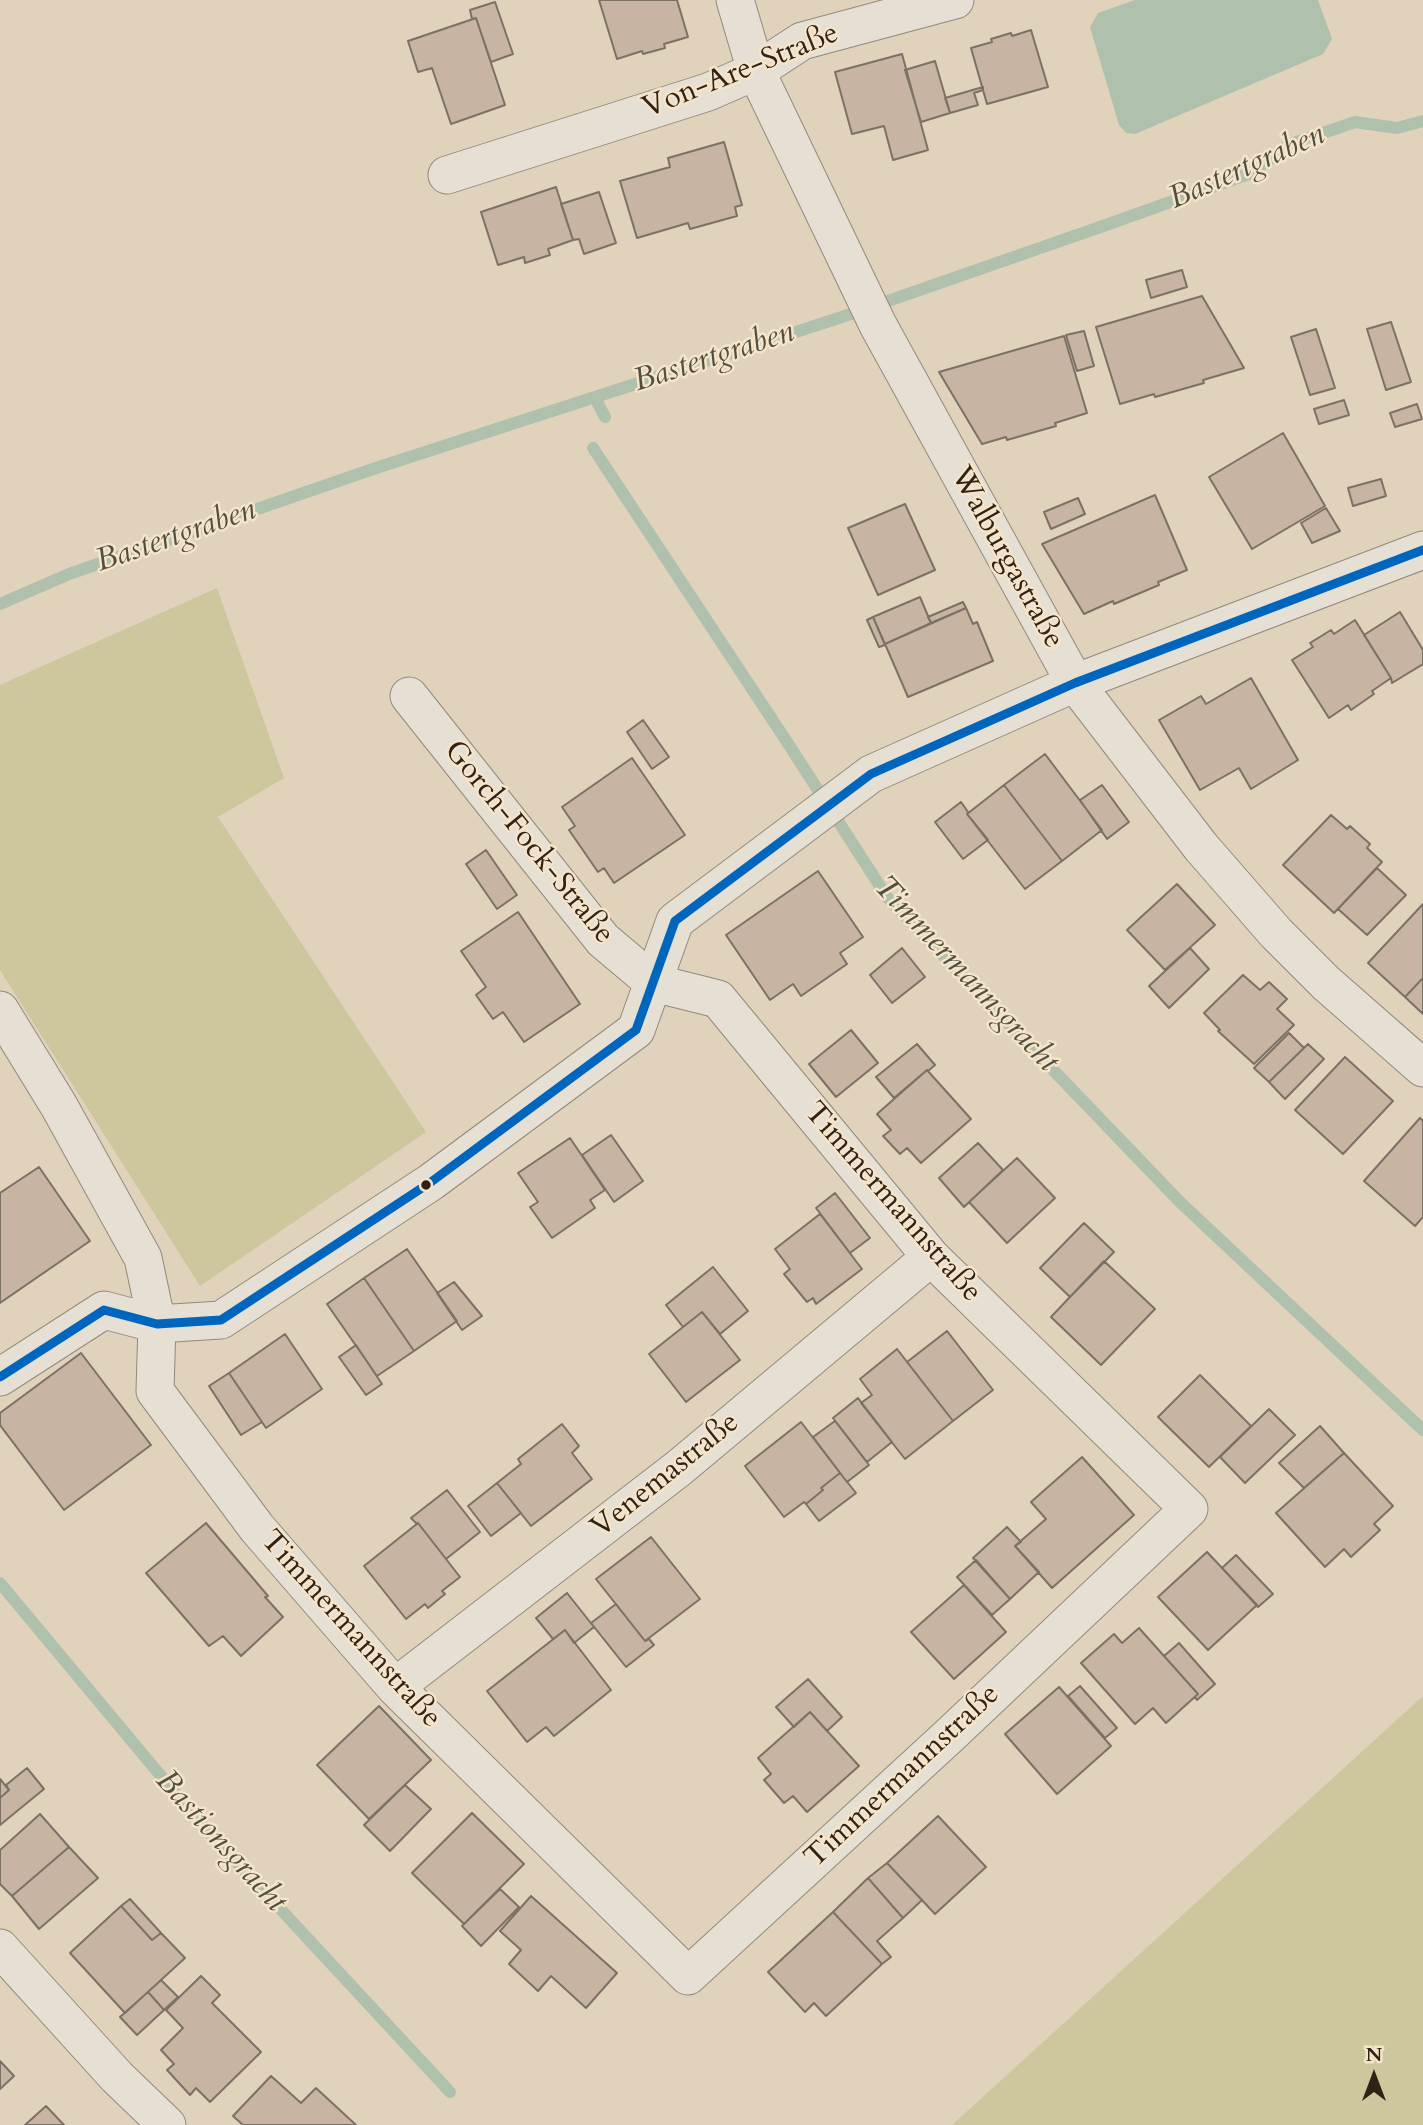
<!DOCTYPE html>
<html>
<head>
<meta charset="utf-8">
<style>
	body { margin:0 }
	#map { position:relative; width:1423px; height:2125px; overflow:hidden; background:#e0d2bb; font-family:Cardo,serif }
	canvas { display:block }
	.north { position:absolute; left:1339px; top:2041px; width:70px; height:70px; -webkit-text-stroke:5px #f5e4c9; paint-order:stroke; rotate:0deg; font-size:19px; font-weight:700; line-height:28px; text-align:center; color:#302217 }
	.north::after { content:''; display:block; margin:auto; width:24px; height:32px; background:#302217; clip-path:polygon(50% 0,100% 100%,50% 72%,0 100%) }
</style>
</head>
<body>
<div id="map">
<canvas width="1423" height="2125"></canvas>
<div class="north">N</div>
</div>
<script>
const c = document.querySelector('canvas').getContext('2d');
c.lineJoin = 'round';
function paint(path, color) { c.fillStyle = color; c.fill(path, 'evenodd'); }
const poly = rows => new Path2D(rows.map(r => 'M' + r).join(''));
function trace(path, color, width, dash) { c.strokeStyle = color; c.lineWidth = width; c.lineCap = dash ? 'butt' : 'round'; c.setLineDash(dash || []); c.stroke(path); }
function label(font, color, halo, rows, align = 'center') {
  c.font = font + ' Cardo,serif'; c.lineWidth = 5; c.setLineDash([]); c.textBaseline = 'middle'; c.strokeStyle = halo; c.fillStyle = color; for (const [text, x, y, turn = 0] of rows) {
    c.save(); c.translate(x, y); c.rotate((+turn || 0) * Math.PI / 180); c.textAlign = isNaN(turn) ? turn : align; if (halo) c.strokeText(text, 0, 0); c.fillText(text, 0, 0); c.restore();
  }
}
paint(poly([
	[217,588,284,778,218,817,426,1132,200,1286,0,970,0,685],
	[1423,1696,1423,2125,952,2125]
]), '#cec69d');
paint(poly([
	[1135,0,1318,0,1332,39,1323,54,1135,134,1126,133,1119,125,1090,27,1098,13]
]), '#afc0ad');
trace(poly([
	[595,398,605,417],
	[593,448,789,745,887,897,1179,1201,1423,1430],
	[0,604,69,574,376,468,842,317,1106,225,1254,172,1288,145,1355,122,1397,128,1423,121],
	[0,1583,196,1818,450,2092]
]), '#afc0ad', 12);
const building = poly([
	[599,0,677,0,688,37,664,44,665,48,643,54,642,51,617,59,599,0],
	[495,2,513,54,491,62,476,18,472,19,470,10,495,2],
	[476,18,505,105,451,124,432,68,418,72,408,41,476,18],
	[1031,30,1048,87,987,104,971,48,992,42,991,39,1011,33,1012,36,1031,30],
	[902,54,928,150,893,160,884,126,852,134,835,72,902,54],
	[935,61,950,113,921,122,905,70,935,61],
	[983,87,983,90,974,93,978,105,950,113,945,98,983,87],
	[724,142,742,205,735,207,737,216,690,229,688,223,637,238,620,181,670,167,668,158,724,142],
	[556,187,573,240,548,249,550,255,525,263,524,257,498,265,481,212,556,187],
	[599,192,616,243,584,254,579,239,573,240,561,204,599,192],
	[1182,270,1187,287,1151,298,1146,280,1182,270],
	[1202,296,1244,368,1203,380,1204,383,1155,397,1154,394,1120,404,1096,327,1202,296],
	[1391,322,1411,382,1386,390,1367,329,1391,322],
	[1316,329,1335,388,1310,395,1291,337,1316,329],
	[1084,331,1094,366,1077,371,1066,335,1084,331],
	[1064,336,1087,413,1055,423,1056,426,1007,440,1006,437,982,444,939,372,1064,336],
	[1344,400,1349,415,1319,424,1314,409,1344,400],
	[1417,404,1422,419,1395,427,1390,413,1417,404],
	[1283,433,1325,506,1252,549,1209,477,1283,433],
	[1381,479,1386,496,1353,506,1348,488,1381,479],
	[1155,495,1187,570,1158,582,1159,585,1114,604,1113,601,1084,614,1042,544,1155,495],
	[1078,498,1085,514,1051,529,1044,512,1078,498],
	[905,504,935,570,878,595,848,528,905,504],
	[1326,508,1340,531,1312,543,1301,523,1326,508],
	[920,597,931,623,885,644,873,617,920,597],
	[963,602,966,608,931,623,928,617,963,602],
	[966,608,973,624,977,622,993,661,908,697,885,644,966,608],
	[1400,612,1423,650,1423,664,1392,683,1391,678,1364,635,1400,612],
	[873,617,885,645,879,647,867,620,873,617],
	[1355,620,1391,678,1372,691,1374,694,1351,710,1348,705,1329,718,1292,660,1313,647,1310,643,1331,630,1334,634,1355,620],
	[1251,678,1298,760,1251,789,1239,768,1200,790,1159,720,1201,696,1206,704,1251,678],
	[643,720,669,757,652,769,627,732,643,720],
	[1045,754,1102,830,1062,861,1004,785,1045,754],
	[632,758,685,835,614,883,604,868,598,872,569,830,575,826,562,807,632,758],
	[1004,785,1062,861,1025,889,967,814,1004,785],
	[1102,785,1129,822,1107,839,1080,800,1102,785],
	[961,802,968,812,967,814,988,840,963,859,935,822,961,802],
	[1331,815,1347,829,1350,826,1370,844,1367,848,1382,862,1334,913,1283,865,1331,815],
	[486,850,517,895,497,909,466,864,486,850],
	[1377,868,1406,895,1367,935,1338,909,1377,868],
	[818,871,863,937,840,953,847,964,801,996,793,984,770,1000,726,935,818,871],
	[1177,884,1215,925,1165,970,1127,930,1177,884],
	[1423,904,1423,978,1405,997,1368,963,1423,904],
	[518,912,580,1004,524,1042,503,1012,493,1019,476,995,486,987,461,951,518,912],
	[902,948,925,977,892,1003,870,975,902,948],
	[1190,948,1209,969,1169,1008,1149,986,1190,948],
	[1243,975,1260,990,1269,982,1287,999,1277,1009,1294,1025,1254,1064,1218,1031,1220,1030,1204,1013,1243,975],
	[1423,978,1423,1014,1405,997,1423,978],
	[851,1030,878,1063,836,1097,809,1064,851,1030],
	[1289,1033,1304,1048,1269,1082,1254,1068,1289,1033],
	[917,1044,935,1065,928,1071,927,1070,894,1098,876,1077,917,1044],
	[1308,1044,1324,1059,1285,1099,1269,1082,1308,1044],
	[1345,1057,1393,1101,1343,1154,1295,1110,1345,1057],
	[927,1070,971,1119,921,1163,907,1148,900,1154,883,1136,891,1130,877,1114,927,1070],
	[1420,1118,1423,1121,1423,1217,1415,1226,1364,1181,1420,1118],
	[611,1135,643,1181,614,1202,582,1155,611,1135],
	[570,1138,605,1190,590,1200,595,1208,552,1238,530,1207,538,1202,518,1173,570,1138],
	[978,1143,1003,1170,964,1207,939,1178,978,1143],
	[1017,1158,1055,1198,1007,1243,969,1202,1017,1158],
	[39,1167,90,1241,0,1303,0,1193,39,1167],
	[835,1193,870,1238,850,1253,816,1208,835,1193],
	[820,1214,862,1269,816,1304,813,1298,807,1302,784,1274,790,1269,775,1249,820,1214],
	[1084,1223,1114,1252,1070,1297,1040,1268,1084,1223],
	[407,1249,457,1321,414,1351,364,1278,407,1249],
	[1104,1261,1155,1309,1101,1365,1051,1317,1104,1261],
	[713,1267,748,1311,720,1334,702,1312,683,1327,666,1305,713,1267],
	[364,1278,414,1351,377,1376,327,1304,364,1278],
	[454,1282,482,1316,462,1330,437,1293,454,1282],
	[702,1312,740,1360,686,1402,649,1354,702,1312],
	[947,1331,993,1390,953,1421,907,1362,947,1331],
	[285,1334,322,1389,266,1428,229,1373,285,1334],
	[356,1345,382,1384,366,1395,339,1357,356,1345],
	[897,1349,953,1421,905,1459,861,1403,872,1395,860,1379,897,1349],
	[81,1353,151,1445,64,1510,0,1425,0,1413,81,1353],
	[229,1373,262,1422,241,1435,209,1386,229,1373],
	[1200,1375,1251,1426,1209,1467,1158,1417,1200,1375],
	[858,1398,892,1442,867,1462,833,1418,858,1398],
	[1269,1409,1295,1435,1245,1483,1220,1457,1269,1409],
	[835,1421,869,1465,847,1482,813,1437,835,1421],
	[801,1422,840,1473,821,1488,823,1490,806,1504,804,1502,784,1517,745,1466,801,1422],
	[562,1424,579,1446,572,1453,592,1479,531,1526,497,1483,521,1464,518,1459,562,1424],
	[1320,1426,1344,1453,1304,1488,1279,1463,1320,1426],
	[1344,1453,1393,1506,1374,1524,1380,1530,1351,1557,1344,1549,1325,1567,1276,1513,1344,1453],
	[1082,1457,1134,1515,1052,1588,1015,1546,1046,1519,1031,1502,1082,1457],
	[840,1473,856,1493,819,1521,806,1504,823,1490,821,1488,840,1473],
	[497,1483,521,1513,491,1536,468,1506,497,1483],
	[447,1490,480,1532,446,1559,418,1523,417,1524,411,1518,447,1490],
	[206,1523,268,1596,265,1597,283,1617,241,1656,223,1636,209,1646,146,1573,206,1523],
	[418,1523,460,1577,442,1591,445,1594,428,1608,425,1604,406,1619,364,1566,418,1523],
	[1007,1527,1021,1542,1015,1546,1039,1572,1010,1599,973,1558,1007,1527],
	[651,1537,700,1599,645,1641,596,1579,651,1537],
	[1207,1552,1257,1605,1208,1650,1158,1597,1207,1552],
	[1236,1555,1273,1594,1258,1607,1222,1568,1236,1555],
	[976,1560,1010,1599,992,1615,957,1577,976,1560],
	[964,1585,1006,1632,954,1679,911,1632,964,1585],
	[567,1593,594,1627,574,1643,565,1630,553,1639,536,1618,567,1593],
	[616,1604,645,1641,649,1639,654,1645,626,1667,591,1623,616,1604],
	[1139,1628,1198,1694,1166,1723,1153,1708,1135,1724,1081,1663,1114,1634,1122,1643,1139,1628],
	[565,1630,611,1690,554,1736,546,1727,527,1742,487,1691,565,1630],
	[1179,1643,1215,1684,1197,1700,1195,1697,1198,1694,1164,1656,1179,1643],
	[808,1679,842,1717,827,1731,810,1712,794,1727,776,1707,808,1679],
	[1080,1686,1117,1728,1105,1738,1068,1696,1080,1686],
	[1059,1687,1111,1746,1057,1794,1005,1734,1059,1687],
	[379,1706,431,1760,369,1819,317,1765,379,1706],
	[810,1712,859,1766,807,1812,793,1796,784,1803,764,1780,771,1774,758,1758,810,1712],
	[27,1768,44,1789,0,1825,0,1798,9,1790,6,1785,27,1768],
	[0,1779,9,1790,0,1798,0,1779],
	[405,1785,431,1809,390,1851,364,1825,405,1785],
	[472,1813,524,1864,464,1924,412,1873,472,1813],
	[40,1814,69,1847,12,1896,0,1884,0,1850,40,1814],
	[938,1816,986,1867,935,1914,887,1863,938,1816],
	[69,1847,98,1878,39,1929,12,1896,69,1847],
	[887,1863,922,1900,903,1918,868,1878,887,1863],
	[868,1878,903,1918,877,1941,891,1957,882,1964,833,1912,868,1878],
	[500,1889,519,1907,481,1946,462,1926,500,1889],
	[531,1896,617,1973,586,2008,551,1976,538,1991,509,1964,521,1950,500,1931,531,1896],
	[130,1899,161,1933,152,1940,121,1906,130,1899],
	[121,1906,152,1940,161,1933,185,1958,125,2013,70,1953,121,1906],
	[833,1912,882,1964,826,2016,814,2003,805,2012,768,1972,833,1912],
	[201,1976,220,1995,212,2003,261,2052,210,2102,196,2088,190,2095,167,2070,174,2064,161,2050,183,2028,166,2010,201,1976],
	[161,1980,178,1997,164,2010,148,1992,161,1980],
	[148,1992,164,2010,137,2035,120,2017,148,1992],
	[0,2061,14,2076,0,2089,0,2061],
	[271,2076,301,2103,316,2088,356,2125,243,2125,233,2116,271,2076],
	[46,2106,64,2125,25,2125,46,2106]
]);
paint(building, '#c7b4a3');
trace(building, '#7b7265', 2);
const street = poly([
	[735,0,756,71,878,325,1075,683,1201,847,1276,933,1326,983,1423,1068],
	[447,175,708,92,756,71,802,41,955,0],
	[0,1010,59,1106,143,1258,157,1324,155,1391,257,1528,395,1687,688,1976,950,1735,1189,1509,931,1257,718,999,654,983,603,940,409,696],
	[0,1377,104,1310,157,1324,221,1320,431,1182,636,1030,675,921,871,774,1075,683,1423,550],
	[395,1687,679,1468,931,1257],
	[0,1948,117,2077,167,2125]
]);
trace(street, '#93897c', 39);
trace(street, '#e6dfd3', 37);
trace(poly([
	[0,1377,104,1310,157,1324,221,1320,431,1182,636,1030,675,921,871,774,1075,683,1423,550]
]), '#0065bd', 9);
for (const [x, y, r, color] of [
	[426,1185,6,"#302217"]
]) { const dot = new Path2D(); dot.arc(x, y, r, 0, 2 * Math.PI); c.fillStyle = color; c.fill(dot); trace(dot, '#f5e4c9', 2.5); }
label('30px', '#302217', '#f5e4c9', [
	["Von-Are-Straße",741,72,-22],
	["Walburgastraße",1006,558,61],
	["Gorch-Fock-Straße",528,843,51],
	["Timmermannstraße",892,1203,49],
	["Venemastraße",666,1476,-39],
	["Timmermannstraße",350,1630,48],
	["Timmermannstraße",903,1777,-43]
]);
label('italic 32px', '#504f42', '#f5e4c9', [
	["Bastertgraben",1247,168,-24],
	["Bastertgraben",714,358,-18],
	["Bastertgraben",176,537,-19],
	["Timmermannsgracht",965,975,47],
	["Bastionsgracht",220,1842,48]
]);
</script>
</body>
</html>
